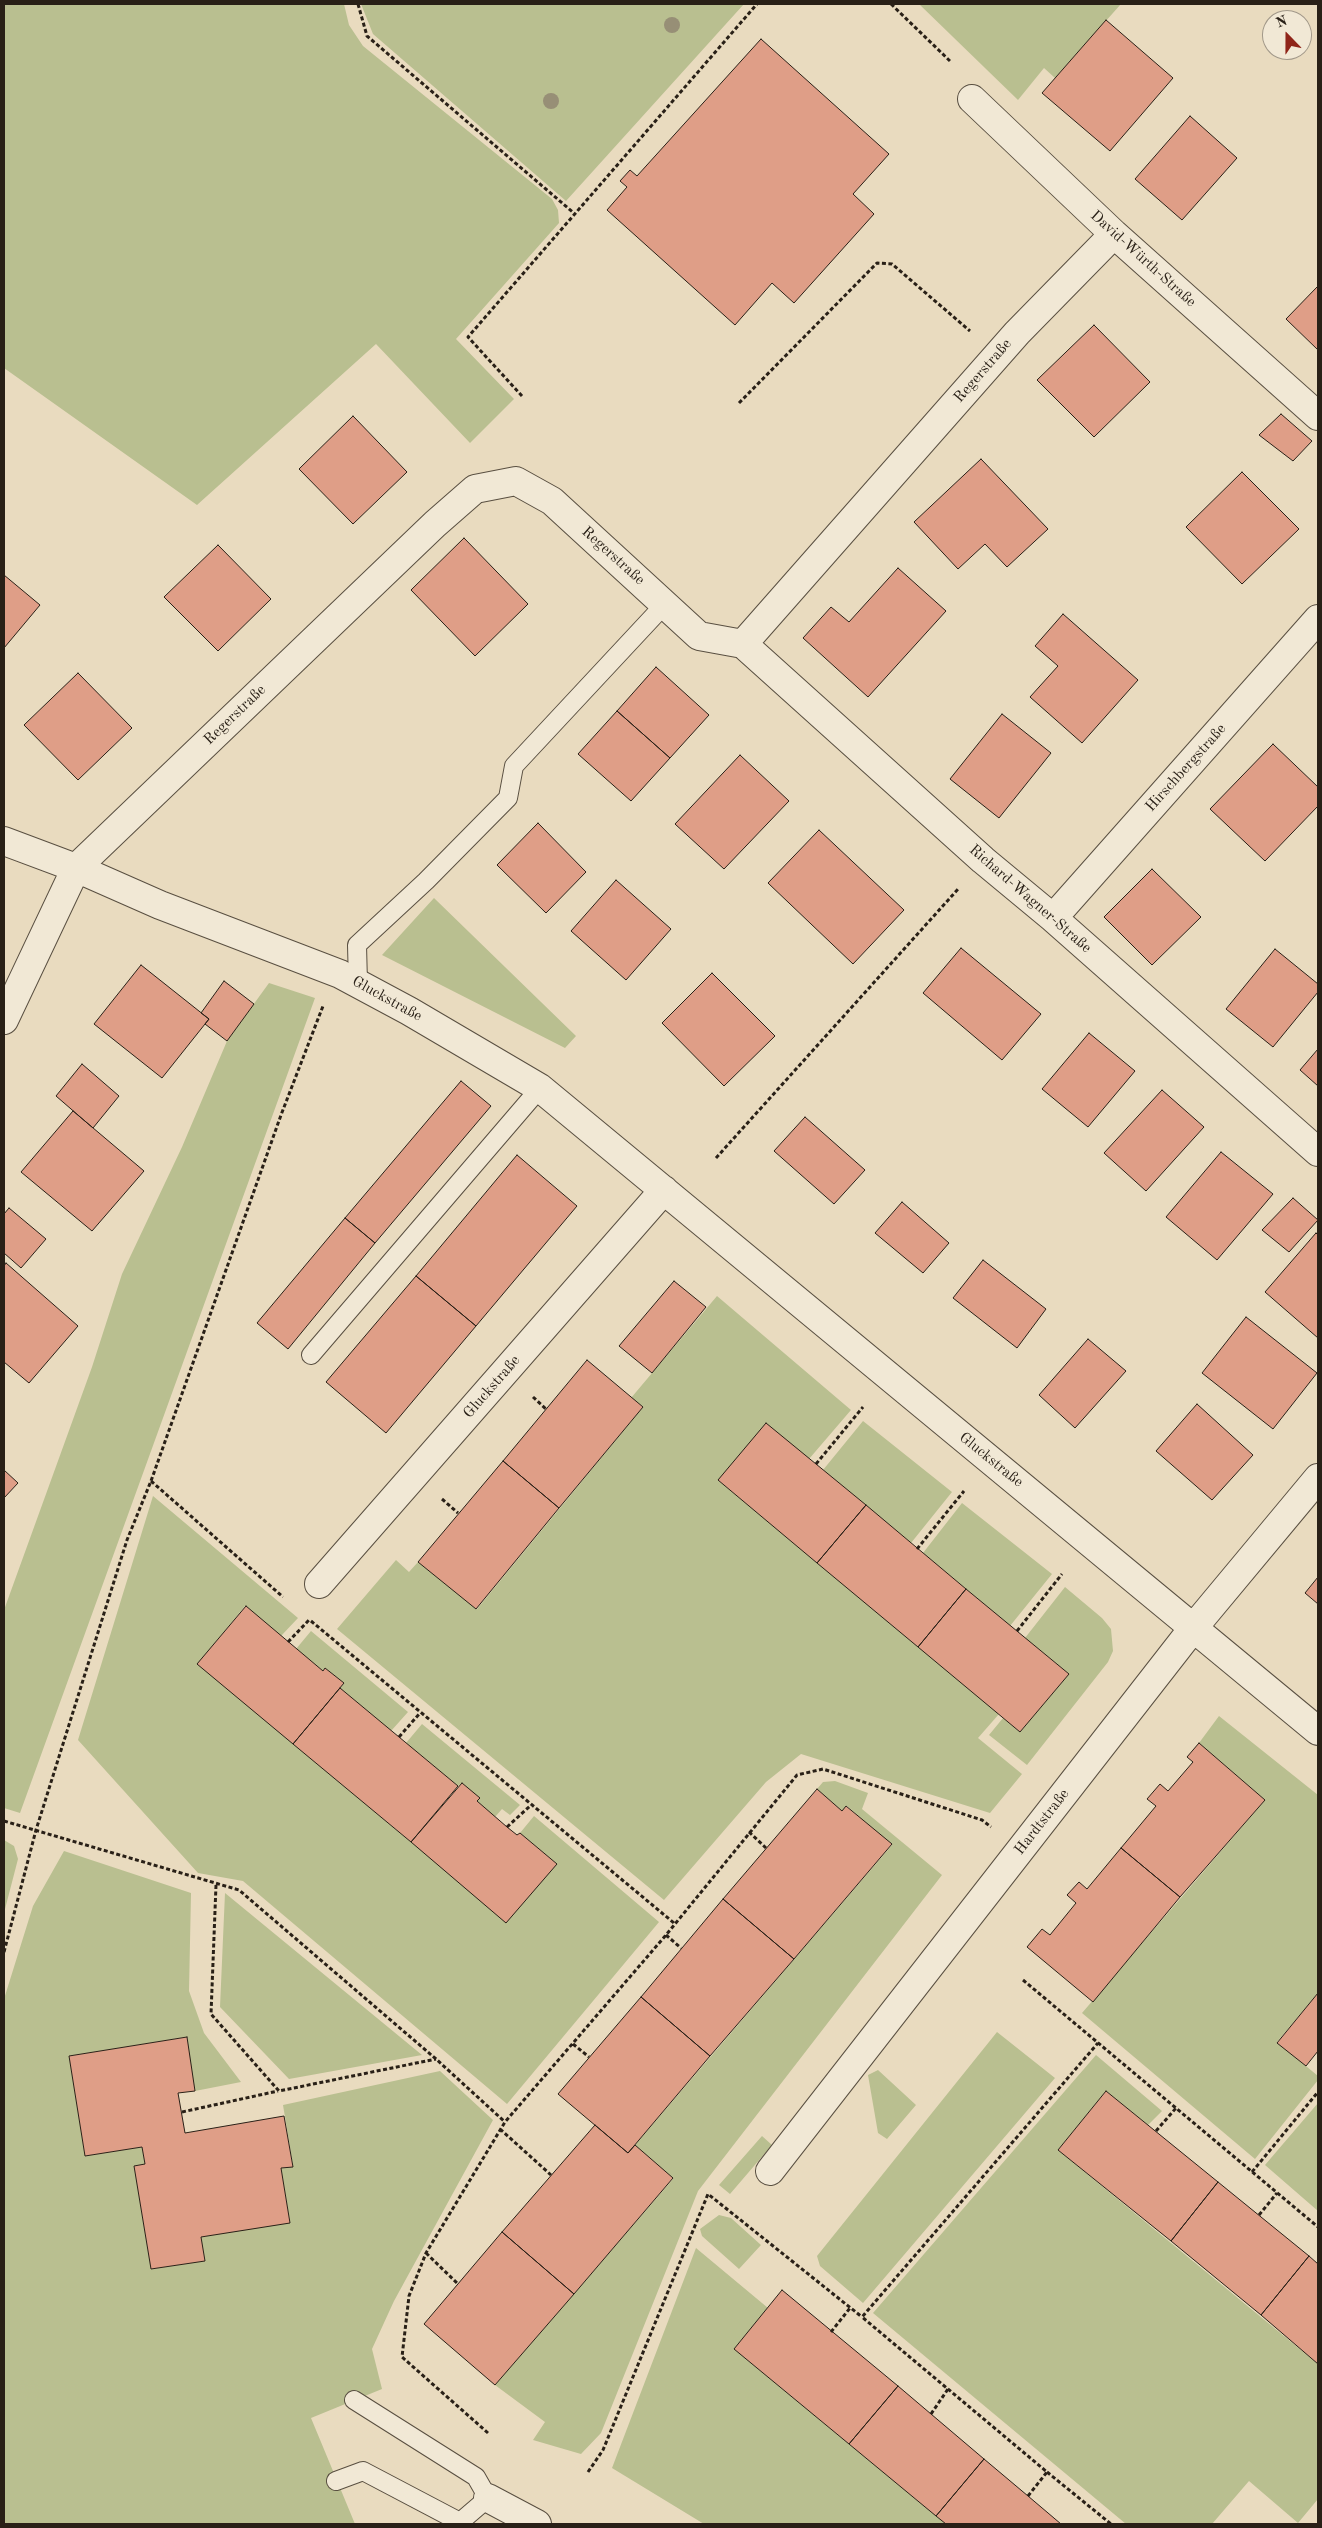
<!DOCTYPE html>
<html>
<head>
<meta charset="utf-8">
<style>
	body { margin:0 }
	#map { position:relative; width:1322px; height:2528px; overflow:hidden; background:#e9dbbf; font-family:"Old Standard TT",serif }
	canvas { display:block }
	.frame { position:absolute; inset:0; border:5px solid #292017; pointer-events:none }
	.north { position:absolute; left:1262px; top:10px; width:50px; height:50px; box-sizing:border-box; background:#f1e8d5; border:1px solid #a19889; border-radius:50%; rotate:338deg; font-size:14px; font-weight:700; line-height:20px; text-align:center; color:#292017 }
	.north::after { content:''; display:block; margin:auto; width:18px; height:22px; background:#8f2418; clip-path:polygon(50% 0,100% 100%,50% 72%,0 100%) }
</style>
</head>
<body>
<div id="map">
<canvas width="1322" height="2528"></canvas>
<div class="frame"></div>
<div class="north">N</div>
</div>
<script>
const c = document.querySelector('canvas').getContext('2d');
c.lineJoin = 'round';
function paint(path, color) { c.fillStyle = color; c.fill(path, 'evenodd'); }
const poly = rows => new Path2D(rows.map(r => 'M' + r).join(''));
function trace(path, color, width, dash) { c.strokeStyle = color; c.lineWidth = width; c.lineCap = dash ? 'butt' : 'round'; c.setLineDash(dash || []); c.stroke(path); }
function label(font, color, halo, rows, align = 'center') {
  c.font = font + ' "Old Standard TT",serif'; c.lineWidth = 4; c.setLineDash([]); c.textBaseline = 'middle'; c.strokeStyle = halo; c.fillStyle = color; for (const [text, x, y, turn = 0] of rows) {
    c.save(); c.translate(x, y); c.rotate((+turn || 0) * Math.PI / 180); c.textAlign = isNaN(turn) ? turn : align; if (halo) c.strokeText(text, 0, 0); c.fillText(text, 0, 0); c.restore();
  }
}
paint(poly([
	[4,4,344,4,349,25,363,46,552,199,558,210,559,223,456,339,514,399,470,443,376,344,197,505,4,368],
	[361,4,744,4,566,201,373,34],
	[919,4,1121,4,1055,78,1044,68,1018,100],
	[434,898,576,1036,565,1048,382,955],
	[269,983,315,998,20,1813,4,1808,4,1610,92,1367,122,1274,182,1147,227,1041],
	[717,1296,851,1410,809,1459,718,1480,999,1714,978,1738,1022,1774,990,1813,801,1754,766,1782,664,1900,337,1629,396,1560,409,1572,418,1562,477,1609,643,1407,631,1398],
	[863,1421,952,1492,911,1543,823,1470],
	[153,1496,298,1618,281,1636,245,1606,198,1664,411,1842,557,1864,520,1833,534,1816,659,1922,507,2104,243,1881,198,1873,78,1740],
	[962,1503,1052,1574,1010,1626,923,1553],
	[1065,1587,1102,1618,1111,1629,1113,1651,1108,1662,1027,1765,989,1735,1003,1718,1020,1732,1069,1674,1025,1638],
	[311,1631,408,1712,391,1731,340,1688,344,1683,325,1668,323,1671,296,1649],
	[1219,1716,1318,1795,1318,1993,1277,2042,1318,2076,1318,2080,1255,2159,1082,2013,1265,1800,1199,1743],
	[422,1724,520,1805,510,1815,502,1809,495,1817,477,1801,479,1798,462,1783,458,1786,406,1743],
	[835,1781,868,1793,862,1809,942,1875,698,2191,601,2433,581,2454,533,2440,545,2422,495,2385,673,2179,635,2145,892,1845,847,1806,842,1811,817,1789,823,1782],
	[4,1840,14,1846,18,1859,4,1913],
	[64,1851,191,1893,189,1991,204,2033,241,2082,195,2091,186,2037,69,2056,85,2156,142,2147,145,2164,134,2166,151,2269,205,2261,201,2237,290,2222,281,2168,293,2166,283,2105,440,2071,493,2120,394,2301,372,2349,382,2389,311,2418,355,2524,4,2524,4,1999,33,1906],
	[225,1893,422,2055,289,2079,220,2007],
	[997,2032,1055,2078,863,2303,820,2266,817,2256],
	[1096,2055,1162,2111,1148,2125,1106,2091,1058,2150,1318,2364,1318,2499,1298,2523,1249,2481,1212,2524,1126,2524,873,2313],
	[878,2070,916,2105,887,2139,878,2133,868,2075],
	[1318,2103,1318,2211,1265,2165],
	[762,2136,772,2145,730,2194,719,2185],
	[719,2215,731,2218,761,2245,739,2269,702,2236,700,2229],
	[696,2248,768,2308,734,2349,946,2524,704,2524,612,2468]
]), '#b9bf90');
const building = poly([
	[1106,20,1173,78,1110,151,1042,93,1106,20],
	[761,39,889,154,853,194,874,214,794,303,772,283,735,325,607,210,627,187,620,181,630,170,637,176,761,39],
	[1190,116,1237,158,1182,220,1135,179,1190,116],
	[1318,286,1318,350,1286,319,1318,286],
	[1094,325,1150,382,1094,437,1037,380,1094,325],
	[1281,414,1312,441,1293,461,1259,435,1281,414],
	[353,416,407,472,353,524,299,469,353,416],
	[981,459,1048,529,1007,567,985,544,958,569,914,522,981,459],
	[1242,472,1299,529,1242,584,1186,527,1242,472],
	[464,538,528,604,475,656,411,590,464,538],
	[218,545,271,599,218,651,164,597,218,545],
	[898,568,946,611,868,697,803,638,831,607,849,622,898,568],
	[4,575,40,605,4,648,4,575],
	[1063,614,1138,680,1082,743,1030,697,1058,666,1035,646,1063,614],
	[656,667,709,715,670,758,617,711,656,667],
	[78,673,132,728,78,780,24,725,78,673],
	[617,711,670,758,631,801,578,754,617,711],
	[1002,714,1051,753,999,818,950,779,1002,714],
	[1273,744,1318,787,1318,806,1265,861,1210,809,1273,744],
	[740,755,789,801,724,869,675,824,740,755],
	[538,823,586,872,546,913,497,865,538,823],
	[819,830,904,910,853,964,768,883,819,830],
	[1152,869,1201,917,1152,965,1104,917,1152,869],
	[616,880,671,929,626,980,571,931,616,880],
	[961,948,1041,1014,1002,1060,923,993,961,948],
	[1275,949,1318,984,1318,992,1273,1047,1226,1009,1275,949],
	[141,965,209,1019,162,1078,94,1024,141,965],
	[712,973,775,1036,724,1086,662,1023,712,973],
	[224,981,254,1004,227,1041,205,1024,209,1019,201,1013,224,981],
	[1089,1033,1135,1071,1088,1127,1042,1089,1089,1033],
	[1318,1049,1318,1086,1300,1070,1318,1049],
	[82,1064,119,1096,93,1128,56,1096,82,1064],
	[461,1081,491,1106,375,1243,345,1218,461,1081],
	[1162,1090,1204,1127,1146,1191,1104,1153,1162,1090],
	[73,1111,144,1171,92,1231,21,1172,73,1111],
	[805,1117,865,1170,834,1204,774,1151,805,1117],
	[1221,1152,1273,1194,1217,1260,1166,1217,1221,1152],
	[517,1155,577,1206,476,1326,416,1276,517,1155],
	[1293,1198,1318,1220,1289,1252,1262,1230,1293,1198],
	[902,1202,949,1243,923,1273,875,1233,902,1202],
	[9,1208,46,1239,21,1268,4,1253,4,1214,9,1208],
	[345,1218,375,1243,288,1349,257,1323,345,1218],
	[1316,1233,1318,1235,1318,1338,1265,1292,1316,1233],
	[983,1260,1046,1309,1017,1348,953,1298,983,1260],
	[6,1263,78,1326,29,1383,4,1362,4,1266,6,1263],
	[416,1276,476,1326,386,1433,326,1382,416,1276],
	[674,1281,706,1307,652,1373,619,1346,674,1281],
	[1246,1317,1317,1373,1273,1429,1202,1373,1246,1317],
	[1088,1339,1126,1371,1075,1428,1039,1395,1088,1339],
	[587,1360,643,1407,559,1508,503,1461,587,1360],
	[1197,1404,1253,1455,1212,1500,1156,1451,1197,1404],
	[766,1423,866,1505,817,1563,718,1480,766,1423],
	[503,1461,559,1508,476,1609,418,1562,503,1461],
	[4,1470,18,1483,4,1498,4,1470],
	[866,1505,966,1589,918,1647,817,1563,866,1505],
	[1318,1577,1318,1604,1305,1593,1318,1577],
	[966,1589,1069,1674,1020,1732,918,1647,966,1589],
	[246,1606,323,1671,325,1668,344,1683,293,1744,197,1664,246,1606],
	[340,1688,458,1786,411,1842,293,1744,340,1688],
	[1199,1743,1265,1800,1180,1897,1121,1848,1156,1806,1147,1799,1160,1784,1168,1791,1193,1762,1187,1757,1199,1743],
	[462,1783,480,1798,477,1801,507,1827,517,1835,520,1833,557,1864,506,1923,411,1842,462,1783],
	[817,1789,842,1811,846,1806,892,1844,794,1959,723,1899,817,1789],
	[1121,1848,1180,1897,1093,2002,1027,1947,1042,1929,1050,1935,1076,1903,1067,1895,1079,1882,1087,1889,1121,1848],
	[723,1899,794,1959,710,2056,641,1997,723,1899],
	[1318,1993,1318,2051,1306,2066,1277,2043,1318,1993],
	[641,1997,710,2056,628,2153,558,2094,641,1997],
	[187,2037,195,2091,178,2093,185,2133,284,2116,293,2167,281,2168,290,2223,201,2237,205,2261,151,2269,134,2166,145,2164,142,2147,85,2156,69,2056,187,2037],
	[1106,2091,1218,2182,1171,2241,1058,2150,1106,2091],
	[595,2125,628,2153,635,2145,673,2178,574,2294,502,2232,595,2125],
	[1218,2182,1309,2256,1261,2315,1171,2241,1218,2182],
	[502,2232,574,2294,495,2385,424,2324,502,2232],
	[1309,2256,1318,2264,1318,2364,1261,2315,1309,2256],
	[782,2290,898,2386,849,2444,734,2349,782,2290],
	[898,2386,984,2459,936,2516,849,2444,898,2386],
	[984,2459,1028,2496,1061,2524,946,2524,936,2516,984,2459]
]);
paint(building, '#df9e87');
trace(building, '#292017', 1);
const lane = poly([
	[358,983,357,945,426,881,508,798,514,766,665,604],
	[311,1355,540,1088],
	[336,2481,363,2471,460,2522,488,2498,476,2477,354,2400]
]);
const street = poly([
	[972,99,1114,234,1318,416],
	[743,644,983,860,1053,918,1318,1152],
	[743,644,1017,333,1114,234],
	[4,841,76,868,160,905,340,974,409,1011,540,1088,1318,1731],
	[1053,918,1318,619],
	[4,1020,76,868,435,524,475,489,516,481,552,501,699,636,743,644],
	[319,1584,664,1190],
	[770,2171,1194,1627,1318,1478],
	[488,2498,537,2524]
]);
trace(lane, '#594f41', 20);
trace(street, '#594f41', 30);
trace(poly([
	[358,4,367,36,575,214],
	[891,4,951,62],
	[522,396,468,337,757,4],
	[739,403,877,263,892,264,970,331],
	[716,1158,959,888],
	[533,1397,546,1409],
	[816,1464,863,1407],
	[151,1481,283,1597],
	[442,1499,458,1513],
	[917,1549,964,1491],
	[311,1621,674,1923],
	[1017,1631,1062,1574],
	[288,1642,309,1620],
	[399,1737,420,1713],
	[4,1821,239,1890,436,2059,505,2122],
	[507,1827,530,1806],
	[749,1832,766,1848],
	[216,1885,211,2014,279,2091,436,2059],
	[666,1935,681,1948],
	[4,1952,36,1830,127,1540,151,1481,281,1115,323,1006],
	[1023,1980,1318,2227],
	[573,2044,589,2057],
	[182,2112,278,2091],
	[500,2129,551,2175],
	[1156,2131,1176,2108],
	[1252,2172,1318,2092],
	[1259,2215,1277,2193],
	[426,2253,458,2284],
	[831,2332,850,2308],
	[931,2414,948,2389],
	[488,2433,402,2357,409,2296,426,2253,505,2122,666,1935,797,1775,823,1769,982,1820,991,1827],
	[588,2472,603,2450,708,2194,862,2317],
	[1047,2472,1111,2524],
	[1028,2496,1047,2472,862,2317,1098,2043]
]), '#292017', 3, [4, 2.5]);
trace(lane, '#f1e8d5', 18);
trace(street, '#f1e8d5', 28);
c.fillStyle = '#978f76';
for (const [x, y] of [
	[672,25],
	[551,101]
]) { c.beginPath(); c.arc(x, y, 8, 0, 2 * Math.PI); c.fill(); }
label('15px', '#292017', '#f1e8d5', [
	["David-Würth-Straße",1143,259,42],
	["Regerstraße",983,371,-49],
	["Regerstraße",613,556,42],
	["Regerstraße",235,715,-44],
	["Hirschbergstraße",1186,768,-48],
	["Richard-Wagner-Straße",1030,899,41],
	["Gluckstraße",387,999,29],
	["Gluckstraße",492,1387,-49],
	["Gluckstraße",991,1460,39],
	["Hardtstraße",1042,1822,-52]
]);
</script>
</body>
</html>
